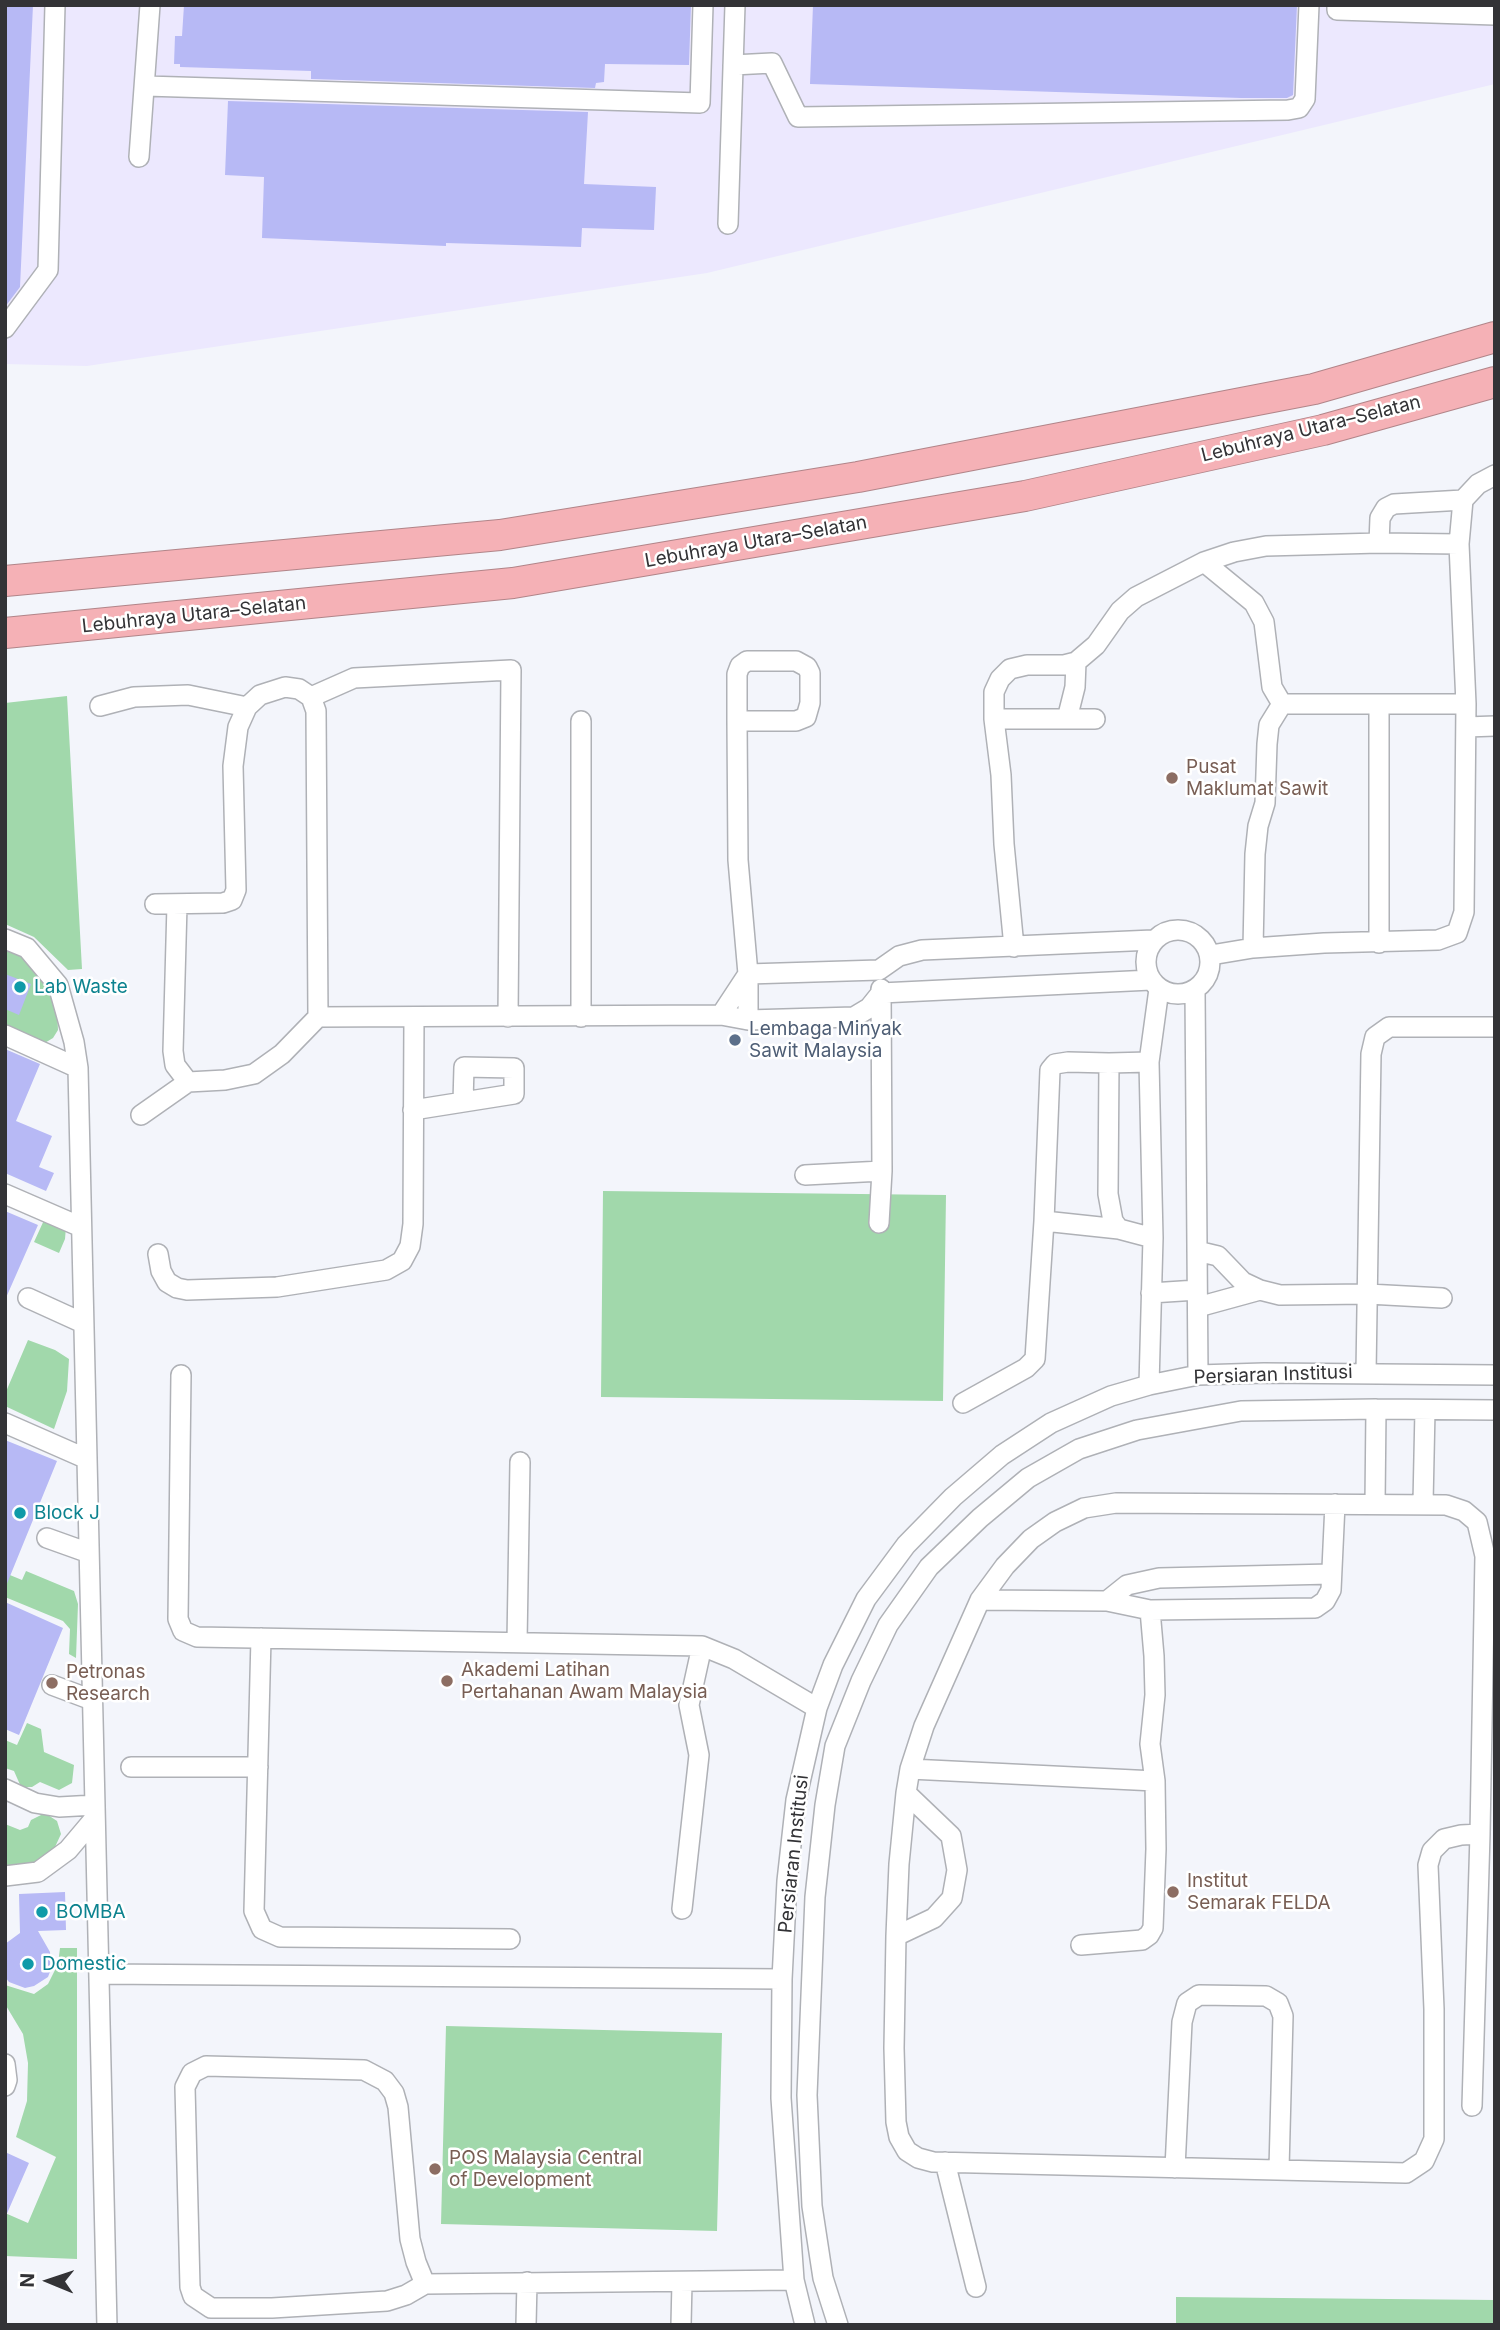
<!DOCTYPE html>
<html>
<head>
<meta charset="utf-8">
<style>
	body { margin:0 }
	#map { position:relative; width:1500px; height:2330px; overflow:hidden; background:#f3f5fb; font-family:Inter,sans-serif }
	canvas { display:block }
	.frame { position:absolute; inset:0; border:7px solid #333336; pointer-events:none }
	.north { position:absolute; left:14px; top:2246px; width:70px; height:70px; -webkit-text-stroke:5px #fff; paint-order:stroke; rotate:272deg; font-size:19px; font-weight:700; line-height:28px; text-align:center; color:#333336 }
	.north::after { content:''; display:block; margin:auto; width:24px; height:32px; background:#333336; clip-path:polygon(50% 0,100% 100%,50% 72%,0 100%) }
</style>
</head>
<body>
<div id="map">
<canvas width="1500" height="2330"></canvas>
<div class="frame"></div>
<div class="north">N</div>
</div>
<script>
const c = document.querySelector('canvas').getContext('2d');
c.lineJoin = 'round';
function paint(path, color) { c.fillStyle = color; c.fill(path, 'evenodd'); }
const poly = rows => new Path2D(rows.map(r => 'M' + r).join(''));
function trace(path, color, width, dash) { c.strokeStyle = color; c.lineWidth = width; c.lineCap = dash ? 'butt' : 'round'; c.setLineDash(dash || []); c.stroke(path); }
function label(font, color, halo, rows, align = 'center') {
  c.font = font + ' Inter,sans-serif'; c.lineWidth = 5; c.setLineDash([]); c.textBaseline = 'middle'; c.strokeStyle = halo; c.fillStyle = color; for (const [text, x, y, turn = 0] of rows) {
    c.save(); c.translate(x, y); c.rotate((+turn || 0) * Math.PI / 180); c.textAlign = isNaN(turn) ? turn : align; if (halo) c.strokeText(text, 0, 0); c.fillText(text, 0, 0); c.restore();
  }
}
paint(poly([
	[5,5,1495,5,1495,84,707,273,87,366,5,364]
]), '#ece8fe');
paint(poly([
	[67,696,82,969,68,970,34,937,5,924,5,703],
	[5,950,26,959,50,985,57,1009,58,1030,53,1038,43,1044,5,1030],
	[603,1191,946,1195,943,1401,601,1397],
	[45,1218,66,1227,65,1239,59,1253,34,1242],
	[28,1340,55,1350,69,1359,67,1391,54,1429,5,1406,5,1394],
	[26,1571,74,1591,78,1604,76,1658,69,1654,70,1629,63,1621,5,1597,5,1573,22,1580],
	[27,1723,41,1729,44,1752,74,1765,72,1783,59,1790,40,1782,32,1787,21,1787,14,1771,5,1768,5,1740,17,1745],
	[45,1813,57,1821,61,1834,55,1847,40,1863,5,1867,5,1824,20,1830,28,1827,31,1820],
	[60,1948,77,1948,77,2259,5,2256,5,2213,28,2223,56,2157,16,2137,27,2101,28,2063,23,2034,5,2004,5,1985,34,1994,48,1984,58,1964],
	[446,2026,722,2033,717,2231,441,2224],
	[1176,2297,1495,2300,1495,2325,1176,2325]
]), '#a1d8ab');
paint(poly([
	[5,5,33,5,20,287,5,307],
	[184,5,691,5,689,65,605,64,604,82,596,83,595,88,311,79,311,71,180,67,180,64,174,64,175,36,182,36],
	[813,5,1297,5,1293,95,1287,98,1241,98,810,84],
	[228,101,588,112,584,184,656,187,654,230,582,228,581,247,446,243,446,246,262,238,264,177,225,175],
	[5,974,31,984,19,1015,5,1009],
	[5,1049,40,1064,16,1121,52,1136,39,1167,54,1173,46,1191,5,1173],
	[5,1211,38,1225,5,1300],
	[5,1440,57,1461,6,1586,5,1586],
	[5,1602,63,1628,19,1735,5,1729],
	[65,1892,66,1930,38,1931,50,1952,51,1969,48,1977,34,1986,25,1988,9,1982,5,1977,5,1944,20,1933,19,1894],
	[5,2152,29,2163,5,2218]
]), '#b7b9f5');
const minor = poly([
	[1337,5,1337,10,1495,15],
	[733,65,772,63,798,117,1288,110,1299,108,1305,99,1309,5],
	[146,86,700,103,703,5],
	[139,157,150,5],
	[728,224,735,5],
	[5,328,48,270,55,5],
	[1379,543,1380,518,1386,508,1394,504,1463,500],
	[1204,562,1254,603,1264,622,1272,687,1282,704],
	[311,697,354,678,511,670,508,1017],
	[1282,704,1466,704],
	[100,706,134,697,188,695,247,707,260,695,285,687,299,689,311,697,316,711,318,1017,282,1054,254,1074,225,1080,188,1082,141,1115],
	[994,719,1095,719],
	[1067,719,1075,687,1076,662],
	[737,721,737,674,740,666,747,661,796,661,807,667,810,673,810,703,806,717,796,721,737,721,738,860,748,974,748,1020],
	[1466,727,1495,726],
	[155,904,223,903,232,900,236,890,233,766,238,727,247,707],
	[177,905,173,1051,175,1065,188,1082],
	'1146 962a32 32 0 1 1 64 0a32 32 0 1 1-64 0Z',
	[5,939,27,948,58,985,74,1042,78,1068,107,2325],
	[1379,943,1379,705],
	[1014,947,1004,844,1001,775,994,719,994,692,1000,679,1010,669,1027,665,1064,665,1076,662,1096,645,1120,611,1136,597,1204,562,1234,552,1266,546,1379,543,1459,544],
	[1253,948,1255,854,1258,826,1265,803,1267,744,1269,725,1282,704],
	[1211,955,1253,948,1324,943,1438,940,1457,933,1464,912,1466,704,1459,544,1463,500,1478,484,1495,475],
	[1195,991,1198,1375],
	[721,1015,748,974,879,970,899,956,922,950,1153,940],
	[318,1017,721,1015,748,1020,854,1017,869,1008,881,993,1151,980],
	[581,1017,581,721],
	[5,1035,78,1068],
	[413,1110,514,1094,514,1068,464,1067,463,1102],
	[805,1175,882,1171],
	[5,1194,81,1227],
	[1044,1221,1119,1229,1153,1238],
	[879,1223,882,1171,881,989],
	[1119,1229,1113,1221,1108,1194,1109,1063,1149,1062],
	[1197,1251,1218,1256,1243,1282,1260,1290,1280,1295,1368,1294,1442,1298],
	[158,1254,161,1271,167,1282,177,1288,187,1290,277,1287,386,1270,402,1261,410,1246,413,1224,414,1017],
	[1151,1293,1197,1290],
	[28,1298,83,1323],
	[1198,1307,1260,1290],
	[1366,1373,1371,1054,1375,1037,1389,1027,1495,1027],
	[181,1375,178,1619,183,1631,197,1637,702,1646,734,1659,817,1708],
	[1149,1385,1153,1238,1149,1062,1159,989],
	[963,1403,1026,1368,1035,1359,1044,1221,1050,1070,1055,1064,1068,1062,1109,1063],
	[5,1423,87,1459],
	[1423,1503,1425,1410],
	[1375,1504,1376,1409],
	[47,1538,89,1553],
	[980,1600,1107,1601,1150,1610,1315,1608,1325,1601,1331,1590,1335,1504],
	[1107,1601,1127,1585,1159,1578,1331,1574],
	[1150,1610,1154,1656,1155,1695,1150,1744,1155,1781],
	[261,1638,254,1911,262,1929,280,1937,510,1939],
	[517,1642,520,1462],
	[52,1685,92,1700],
	[131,1767,258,1767],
	[910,1769,1155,1781,1156,1849,1153,1928,1149,1935,1142,1940,1081,1945],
	[5,1789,35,1803,59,1807,95,1805],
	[5,1876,38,1872,68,1850,95,1818],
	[682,1909,699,1755,689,1705,702,1646],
	[896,1936,934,1918,952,1898,957,1870,951,1836,906,1793],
	[99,1974,782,1979],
	[5,2064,7,2080,5,2086],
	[1472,2106,1480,1834,1485,1556,1477,1522,1464,1511,1446,1505,1116,1503,1084,1508,1055,1522,1031,1539,1005,1566,980,1600,924,1726,910,1769,906,1793,899,1864,896,1936,894,2048,896,2122,899,2137,907,2151,918,2158,933,2162,1406,2173,1424,2161,1434,2139,1434,2009,1428,1865,1432,1851,1444,1839,1461,1835,1480,1834],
	[945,2162,976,2287],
	[1175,2168,1182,2022,1187,2003,1199,1995,1266,1996,1278,2003,1283,2016,1279,2169],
	[425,2284,416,2262,410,2239,398,2107,394,2093,385,2081,364,2070,206,2066,192,2073,185,2087,190,2287,193,2296,211,2308,272,2308,387,2301,406,2295,425,2284,794,2280],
	[526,2325,527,2282],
	[681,2325,682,2282],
	[805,2325,794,2280,781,2098,782,1979,787,1881,796,1800,817,1708,833,1665,866,1599,906,1545,953,1497,1002,1455,1051,1423,1111,1396,1149,1385,1198,1375,1264,1373,1495,1375],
	[838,2325,823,2278,812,2206,807,2095,815,1897,825,1805,835,1746,861,1681,888,1625,929,1567,980,1518,1028,1478,1079,1449,1137,1430,1241,1411,1376,1409,1495,1410]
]);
const highway = poly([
	[5,581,500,535,858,477,1314,389,1495,337],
	[5,633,513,583,1025,496,1323,430,1495,382]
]);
trace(minor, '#afb1b6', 22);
trace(highway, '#b18589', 32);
trace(minor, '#fff', 19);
trace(highway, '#f5b1b6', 30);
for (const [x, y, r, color] of [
	[1172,778,7,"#8d6e63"],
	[20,987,7,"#0f9aa8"],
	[735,1040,7,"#5c6f8a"],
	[20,1513,7,"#0f9aa8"],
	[447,1681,7,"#8d6e63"],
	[52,1683,7,"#8d6e63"],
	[1173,1892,7,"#8d6e63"],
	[42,1912,7,"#0f9aa8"],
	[28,1964,7,"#0f9aa8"],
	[435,2169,7,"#8d6e63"]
]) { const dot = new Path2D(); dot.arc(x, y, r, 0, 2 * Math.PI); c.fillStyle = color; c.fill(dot); trace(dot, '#fff', 2.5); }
label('19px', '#333336', '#fff', [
	["Lebuhraya Utara–Selatan",1311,429,-14],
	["Lebuhraya Utara–Selatan",756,542,-10],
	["Lebuhraya Utara–Selatan",194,615,-6],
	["Persiaran Institusi",1273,1375,-2],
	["Persiaran Institusi",794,1854,-84]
]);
label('19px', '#785e54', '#fff', [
	["Pusat",1186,767],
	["Maklumat Sawit",1186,789],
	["Akademi Latihan",461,1670],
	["Pertahanan Awam Malaysia",461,1692],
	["Petronas",66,1672],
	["Research",66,1694],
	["Institut",1187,1881],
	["Semarak FELDA",1187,1903],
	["POS Malaysia Central",449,2158],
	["of Development",449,2180]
], 'left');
label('19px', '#0d838f', '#fff', [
	["Lab Waste",34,987],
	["Block J",34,1513],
	["BOMBA",56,1912],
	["Domestic",42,1964]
], 'left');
label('19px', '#4e5e75', '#fff', [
	["Lembaga Minyak",749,1029],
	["Sawit Malaysia",749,1051]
], 'left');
</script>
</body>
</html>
